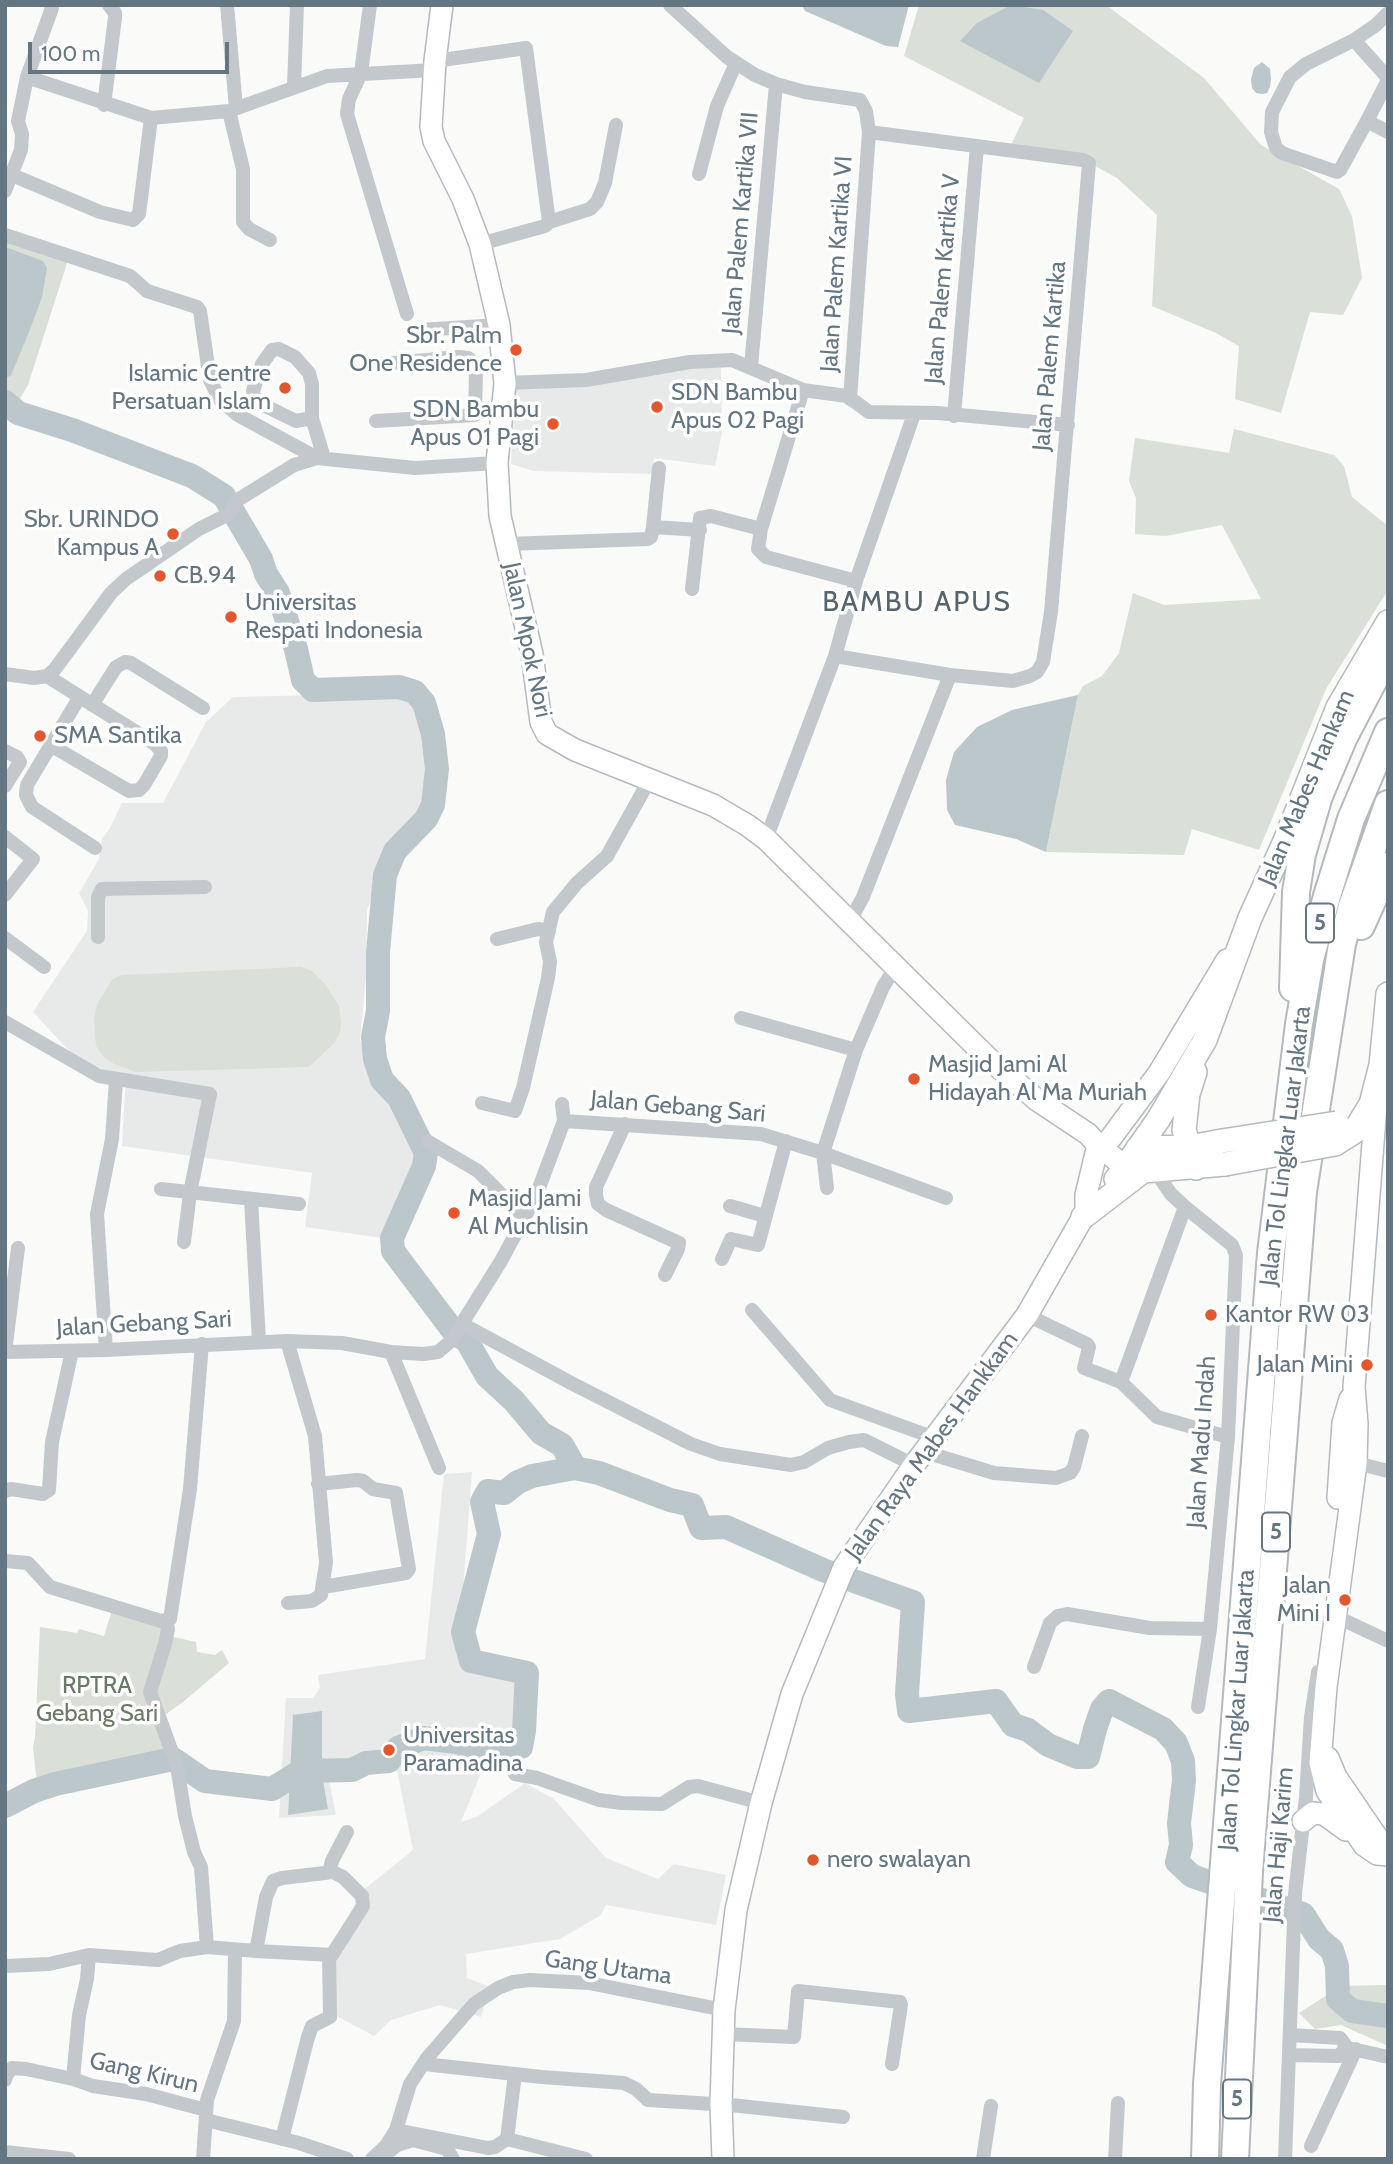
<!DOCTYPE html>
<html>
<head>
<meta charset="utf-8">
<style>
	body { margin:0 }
	#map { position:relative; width:1393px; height:2164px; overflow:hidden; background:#fafaf8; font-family:Cabin,sans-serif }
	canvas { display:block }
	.frame { position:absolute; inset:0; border:7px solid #657683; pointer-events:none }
	.scale { position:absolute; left:28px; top:42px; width:201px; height:32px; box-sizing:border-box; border:4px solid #657683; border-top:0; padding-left:9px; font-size:21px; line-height:24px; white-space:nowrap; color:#657683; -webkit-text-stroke:5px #fff; paint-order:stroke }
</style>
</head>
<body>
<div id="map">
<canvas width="1393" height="2164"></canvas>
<div class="frame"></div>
<div class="scale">100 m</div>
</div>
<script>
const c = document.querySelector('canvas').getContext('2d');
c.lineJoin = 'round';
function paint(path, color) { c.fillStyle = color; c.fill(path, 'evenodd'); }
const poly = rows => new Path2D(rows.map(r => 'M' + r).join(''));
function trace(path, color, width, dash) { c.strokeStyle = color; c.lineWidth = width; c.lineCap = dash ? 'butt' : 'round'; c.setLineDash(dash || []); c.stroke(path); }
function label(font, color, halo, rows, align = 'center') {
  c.font = font + ' Cabin,sans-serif'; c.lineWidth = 7; c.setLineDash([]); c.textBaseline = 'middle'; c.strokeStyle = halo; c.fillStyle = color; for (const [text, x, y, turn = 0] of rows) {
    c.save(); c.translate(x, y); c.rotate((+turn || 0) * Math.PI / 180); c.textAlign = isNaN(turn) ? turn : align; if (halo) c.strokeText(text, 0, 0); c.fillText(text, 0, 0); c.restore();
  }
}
paint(poly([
	[721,362,722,433,715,466,654,458,653,474,533,471,511,464,516,384],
	[402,693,412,696,419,703,423,713,429,732,431,785,426,809,411,829,388,854,367,910,366,977,360,1040,380,1088,407,1121,419,1146,389,1239,305,1227,312,1173,122,1146,126,1076,88,1065,70,1052,33,1012,87,931,88,911,79,893,99,859,102,839,110,828,122,803,163,803,206,722,233,697],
	[472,1472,458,1655,528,1662,520,1745,499,1744,487,1758,461,1822,478,1816,525,1783,554,1799,606,1858,658,1879,674,1864,726,1875,716,1925,606,1905,601,1915,560,1939,466,1954,467,1978,490,1987,481,2017,440,2005,391,2020,374,2036,333,2014,335,1954,361,1892,413,1850,394,1755,326,1765,336,1815,279,1818,286,1698,313,1698,320,1688,318,1675,425,1659,444,1474]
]), '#e8e9e9');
paint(poly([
	[919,5,1106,5,1204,78,1261,145,1339,189,1352,216,1362,278,1343,315,1310,312,1281,413,1235,399,1239,346,1216,333,1152,306,1157,215,1117,178,1071,153,1011,145,1024,118,904,56],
	[5,237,69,257,28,385,15,407,5,399],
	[1234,429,1334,455,1344,466,1352,497,1388,526,1388,590,1326,689,1259,850,1192,829,1184,855,1046,852,1078,695,1083,686,1102,676,1119,653,1133,593,1164,605,1261,599,1222,525,1166,536,1135,534,1136,498,1129,481,1135,438,1229,453],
	[301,967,312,971,325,984,339,1006,341,1022,340,1032,335,1042,309,1067,136,1072,114,1064,104,1057,96,1046,94,1019,98,1002,113,979,122,975],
	[112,1610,164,1625,169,1636,196,1642,197,1652,215,1655,222,1650,229,1663,183,1702,155,1722,168,1756,76,1773,37,1783,33,1747,35,1738,40,1627,77,1633,79,1629,104,1636],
	[1388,1985,1388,2046,1341,2025,1315,2029,1299,2013,1341,1986]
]), '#dadfd7');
paint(poly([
	[802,5,909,5,898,47,886,46,805,11],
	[1011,5,1043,10,1073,31,1039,83,960,41,977,23],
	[1262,62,1270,69,1271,79,1270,87,1267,93,1262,94,1256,93,1252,88,1251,79,1254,68],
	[8,248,43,261,47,268,42,297,29,332,11,375,8,377,5,376,5,250],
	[1078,695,1046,852,1016,839,955,825,947,810,946,780,954,752,977,727,1012,710],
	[322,1711,322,1775,328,1809,288,1815,293,1715]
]), '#bbc7cb');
trace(poly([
	[5,402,18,413,72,430,192,476,224,496,261,559,266,574,278,593,296,649,303,680,313,690,399,687,415,692,424,703,433,734,437,769,433,805,426,819,395,851,385,875,378,952,378,1011,373,1037,375,1059,382,1080,399,1098,426,1153,424,1166,392,1238,393,1251,454,1332],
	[458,1335,467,1341,487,1376,514,1401,541,1433,562,1445,575,1468],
	[5,1806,34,1791,55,1784,173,1759,205,1781,272,1789,301,1771,352,1770,366,1763,389,1761,398,1748,423,1738,457,1742,495,1754,521,1747,524,1731,527,1673,471,1661,463,1632,489,1534,482,1502,488,1491,504,1493,518,1482,532,1476,575,1468,599,1473,670,1500,692,1505,701,1528,726,1527,823,1570,913,1602,907,1694,909,1711,996,1701,1013,1725,1028,1730,1048,1745,1077,1757,1088,1757,1095,1729,1102,1709,1109,1701,1163,1729,1176,1743,1183,1761,1184,1780,1179,1823,1181,1845,1177,1862,1192,1876,1303,1914,1319,1939,1332,1950,1337,1966,1338,1999,1352,2011,1388,2016]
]), '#bbc7cb', 24);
const secondary = poly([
	[442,5,435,61,431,127,434,141,463,199,480,244,499,325,505,383,497,463,500,516,532,654,541,722,547,734,575,750,713,805,747,825,766,839,989,1059,1037,1100,1088,1134,1098,1145,1125,1167,1115,1179],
	[1377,1092,1354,1387,1357,1424,1356,1463,1326,1687,1320,1763,1327,1791,1364,1845,1377,1854,1388,1855],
	[1110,1139,1159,1073,1227,960],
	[1086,1212,1086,1195,1098,1145],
	[1338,1498,1343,1423,1350,1399],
	[1328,1758,1336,1777,1383,1846,1386,1855],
	[1303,1821,1313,1813,1324,1814,1346,1830],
	[723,2159,721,2104,724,2010,736,1910,761,1803,792,1694,844,1567,914,1465,1027,1315,1083,1217,1094,1204]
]);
const primary = poly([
	[1195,1072,1188,1094,1184,1130,1196,1168],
	[1335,1144,1354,1132,1371,1104,1381,1065,1388,994],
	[1138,1148,1190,1147,1222,1141],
	[1225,1164,1143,1171,1125,1167,1158,1120,1205,1040,1250,918,1285,841,1338,707,1388,622],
	[1083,1217,1143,1171]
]);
const motorway = poly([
	[1361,926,1388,866],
	[1293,988,1296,892,1302,854,1319,796,1344,737,1388,653],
	[1205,2159,1207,2084,1271,1253,1299,1024,1310,960,1327,896,1351,819,1388,732],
	[1235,2159,1249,1872,1303,1192,1342,944,1352,906,1388,804]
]);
trace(secondary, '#b3babf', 24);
trace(primary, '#b5babe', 26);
trace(motorway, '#b4b9bd', 30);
trace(poly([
	[227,5,236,108],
	[370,5,361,73,349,99,347,114,407,314],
	[670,5,727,57,755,75,776,84,805,92,860,100,866,111,869,132,1083,160,1089,163,1051,612,1043,662,1037,672,1030,676,1013,681,950,675,863,897,850,921],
	[1388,13,1376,25,1354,40,1306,64,1290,77,1272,112,1271,132,1276,148,1282,153,1337,172,1340,170,1367,121,1388,80],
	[1354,40,1388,78],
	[435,61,526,48,549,222,545,226,480,244],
	[27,77,151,118,229,111,327,76,434,70],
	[294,87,297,5],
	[104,105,115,18,115,13,109,5],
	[229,111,243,169,243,222,249,229,270,240],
	[1367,121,1388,132],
	[699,174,717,106,736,63],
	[12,175,100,212,133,220,139,214,151,118],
	[5,191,21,150,22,134,18,121,27,77,52,8,51,5],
	[549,222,590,209,597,202,605,183,616,125],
	[5,235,130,276,147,291,197,307,200,311,210,380,220,400,238,415,317,458],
	[420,330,499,325],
	[371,365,459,357,468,358,473,362,476,370,475,415,376,421],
	[751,367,776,84],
	[505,383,586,380,690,362,732,360,803,390,847,396,869,412,938,413,1068,425],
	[803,390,761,529,758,549,766,557,856,581],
	[850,399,869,132],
	[954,416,977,146],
	[312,418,296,421,255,401,253,391,262,364,272,350,279,349,295,357,309,373,312,384,312,418,324,458],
	[653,527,659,468],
	[507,544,648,539,651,537,653,527,700,530],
	[692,589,700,518,711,516,761,529],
	[835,656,950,675],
	[5,674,34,678,47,676,55,669,111,593,126,579,199,529,225,516,230,513,236,501,294,465,317,458,415,468,497,463],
	[47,676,155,744,161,751,161,756,144,785,139,790,129,791,52,746],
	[79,698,27,785,26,795,32,807,95,848],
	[92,705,116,667,125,662,131,663,203,708],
	[5,751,17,757,20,762,5,786],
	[5,837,33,859,5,895],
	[766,839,835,656,856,581,914,414],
	[98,937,98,897,102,889,205,887],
	[5,938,44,967],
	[497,939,538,929,549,931],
	[741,1018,856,1050],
	[5,1022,99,1076,210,1094,190,1193,184,1242],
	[482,1103,515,1111,523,1088,548,978,550,962,546,942,553,912,577,883,607,856,650,779],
	[562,1104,564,1121],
	[625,1124,596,1187,596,1195,598,1204,606,1210,679,1243,678,1249,665,1275],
	[427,1141,478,1171,524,1217],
	[1155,1171,1171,1194,1185,1207,1232,1245,1236,1255,1228,1437,1210,1629,1198,1707],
	[827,1188,823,1153,946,1198],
	[161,1189,299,1204],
	[251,1200,259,1341],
	[730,1206,765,1216],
	[18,1248,5,1352,106,1350,287,1341,342,1343,391,1352,423,1354,438,1352,451,1341,501,1261,536,1196,564,1121,761,1134,823,1153,856,1050,883,987,896,966],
	[722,1259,731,1239,758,1245,786,1141],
	[752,1310,830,1400,935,1438],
	[1027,1315,1087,1344,1089,1347,1084,1368,1121,1382,1157,1417,1228,1437],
	[462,1324,573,1384,691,1444,720,1454,791,1465,804,1462,828,1448,849,1442,864,1440,914,1465],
	[287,1341,315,1436,326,1563,321,1595,312,1601,288,1603],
	[106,1350,97,1214,112,1139,116,1080],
	[391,1352,439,1468],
	[1121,1382,1185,1207],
	[925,1452,994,1473,1056,1478,1070,1473,1074,1467,1082,1436],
	[1356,1463,1388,1471],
	[318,1484,357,1480,363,1481,373,1489,396,1493,409,1569,406,1573,323,1587],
	[5,1491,11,1489,43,1494,49,1490,52,1442,72,1351],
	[5,1561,28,1563,50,1587,161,1621,170,1619,190,1489,202,1344],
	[1335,1616,1388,1641],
	[166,1621,168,1629,165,1644,150,1692,177,1766,185,1816,194,1852,201,1867,207,1947],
	[1034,1667,1050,1623,1058,1616,1067,1614,1150,1628,1210,1629],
	[515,1774,537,1778,599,1800,622,1803,662,1804,689,1787,698,1786,761,1803],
	[329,1872,332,1861,347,1832],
	[5,1966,49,1964,89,1955],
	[723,2034,794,2037,798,1991,900,2002,901,2005,892,2064],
	[1290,2035,1340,2038,1347,2047],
	[1348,2048,1388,2057],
	[1289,2055,1339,2056,1347,2047],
	[424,2064,542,2077,624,2083,636,2089,648,2100,731,2105,843,2117],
	[73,2079,79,2015,87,1979,89,1955,158,1960,180,1951,207,1947,256,1951,266,1897,273,1881,282,1878,333,1872,343,1877,362,1896,363,1906,332,1955,256,1951],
	[5,2080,7,2074,12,2068,26,2069,73,2079,93,2086,146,2094,206,2110],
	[206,2120,299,2143,347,2159],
	[396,2130,488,2148,495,2147,507,2139,515,2074],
	[282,2139,308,2037,312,2026,330,2017,329,1955],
	[507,2139,586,2159],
	[1311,2146,1356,2049],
	[5,2152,69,2159],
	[386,2154,397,2145,413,2140,447,2149,453,2159],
	[203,2159,207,2100,234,2021,235,1951],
	[372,2159,386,2146,396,2130,410,2084,427,2058,474,2004,498,1988,513,1982,530,1980,589,1983,724,2010],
	[983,2159,991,2106],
	[1115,2159,1118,2103],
	[1285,2159,1295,1894,1306,1797,1311,1717,1318,1672]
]), '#c3c8cc', 14);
trace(secondary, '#fff', 21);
trace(primary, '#fff', 23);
trace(motorway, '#fff', 26);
const primaryBridge = poly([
	[1222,1141,1337,1123],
	[1225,1164,1335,1144]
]);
trace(primaryBridge, '#b5babe', 26, []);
trace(primaryBridge, '#fff', 23);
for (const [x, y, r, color] of [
	[516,350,7,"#e4572e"],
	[285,388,7,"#e4572e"],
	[657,407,7,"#e4572e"],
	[553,424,7,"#e4572e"],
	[173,534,7,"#e4572e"],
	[160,576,7,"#e4572e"],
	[231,617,7,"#e4572e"],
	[40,736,7,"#e4572e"],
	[914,1079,7,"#e4572e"],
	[454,1213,7,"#e4572e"],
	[1211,1315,7,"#e4572e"],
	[1367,1365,7,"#e4572e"],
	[1345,1600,7,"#e4572e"],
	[389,1750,7,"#e4572e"],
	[813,1860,7,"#e4572e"]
]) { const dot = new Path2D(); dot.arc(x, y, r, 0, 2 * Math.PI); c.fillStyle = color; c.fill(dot); trace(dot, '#fff', 2.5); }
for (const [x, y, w] of [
	[1320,923,28],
	[1276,1532,28],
	[1237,2099,28]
]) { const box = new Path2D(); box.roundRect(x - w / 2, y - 19.5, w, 39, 5); c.fillStyle = '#fff'; c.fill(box); trace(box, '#657683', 2); }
label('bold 23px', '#657683', null, [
	["5",1320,923],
	["5",1276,1532],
	["5",1237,2099]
]);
label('24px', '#657683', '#fff', [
	["Jalan Palem Kartika VII",741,223,-85],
	["Jalan Palem Kartika VI",837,264,-86],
	["Jalan Palem Kartika V",943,279,-85],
	["Jalan Palem Kartika",1050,356,-85],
	["Jalan Mpok Nori",527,640,78],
	["Jalan Mabes Hankam",1307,788,-67],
	["Jalan Gebang Sari",678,1107,5],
	["Jalan Tol Lingkar Luar Jakarta",1286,1146,-83],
	["Jalan Gebang Sari",144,1324,-3],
	["Jalan Madu Indah",1202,1442,-86],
	["Jalan Raya Mabes Hankkam",932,1446,-54],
	["Jalan Tol Lingkar Luar Jakarta",1237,1710,-86],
	["Jalan Haji Karim",1279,1845,-85],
	["Gang Utama",608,1968,8],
	["Gang Kirun",144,2073,13]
]);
label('24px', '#657683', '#fff', [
	["Sbr. Palm",502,336,"right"],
	["One Residence",502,364,"right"],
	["Islamic Centre",271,374,"right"],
	["Persatuan Islam",271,402,"right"],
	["SDN Bambu",671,393],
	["Apus 02 Pagi",671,421],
	["SDN Bambu",539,410,"right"],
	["Apus 01 Pagi",539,438,"right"],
	["Sbr. URINDO",159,520,"right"],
	["Kampus A",159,548,"right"],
	["CB.94",174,576],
	["Universitas",245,603],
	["Respati Indonesia",245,631],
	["SMA Santika",54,736],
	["Masjid Jami Al",928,1065],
	["Hidayah Al Ma Muriah",928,1093],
	["Masjid Jami",468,1199],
	["Al Muchlisin",468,1227],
	["Kantor RW 03",1225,1315],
	["Jalan Mini",1353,1365,"right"],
	["Jalan",1331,1586,"right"],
	["Mini I",1331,1614,"right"],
	["Universitas",403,1736],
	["Paramadina",403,1764],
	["nero swalayan",827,1860]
], 'left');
label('24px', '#687a64', '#fff', [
	["RPTRA",97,1686],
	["Gebang Sari",97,1714]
]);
c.letterSpacing = '2px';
label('28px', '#57646e', '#fff', [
	["BAMBU APUS",917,603]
]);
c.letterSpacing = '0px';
</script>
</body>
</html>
